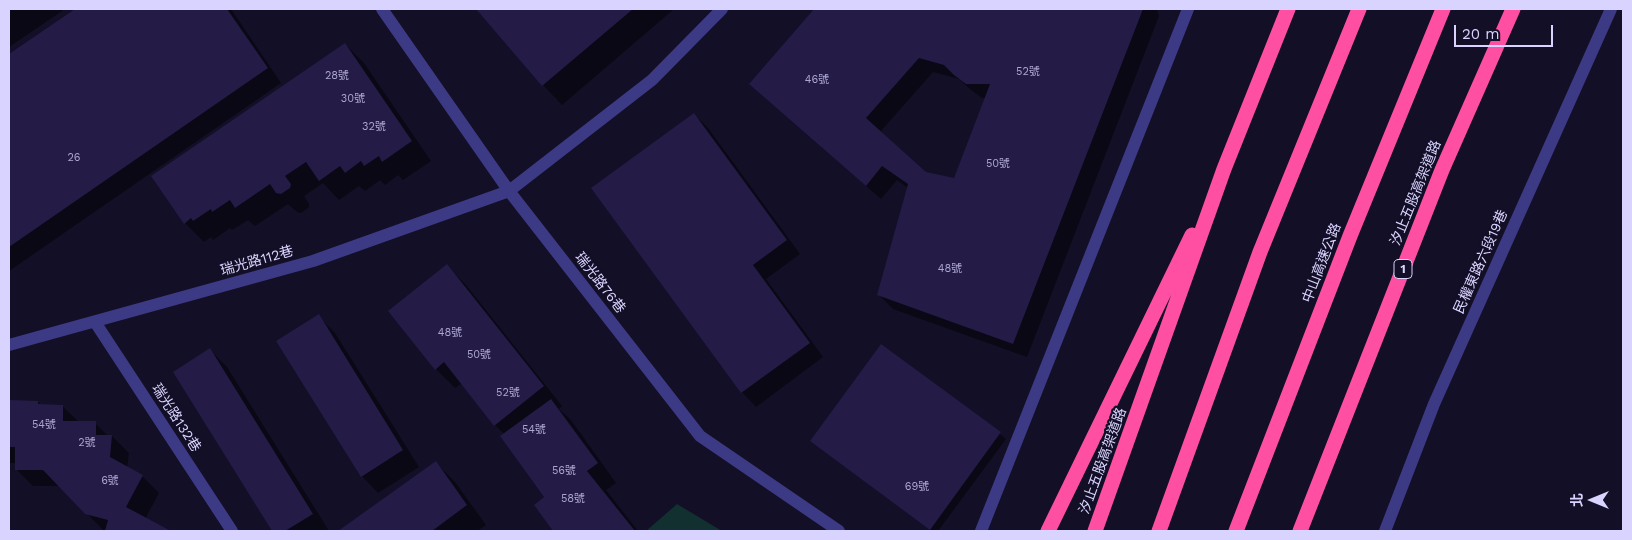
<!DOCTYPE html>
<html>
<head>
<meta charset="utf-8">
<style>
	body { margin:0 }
	#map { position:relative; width:1632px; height:540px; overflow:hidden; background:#130f26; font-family:"Work Sans","Noto Sans TC",sans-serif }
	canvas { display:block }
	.frame { position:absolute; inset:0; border:10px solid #d9d4ff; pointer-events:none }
	.north { position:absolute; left:1567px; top:475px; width:50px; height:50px; -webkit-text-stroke:4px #130f26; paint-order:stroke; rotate:270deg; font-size:14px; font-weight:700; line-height:20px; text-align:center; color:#d9d4ff }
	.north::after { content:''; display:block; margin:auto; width:18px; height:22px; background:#d9d4ff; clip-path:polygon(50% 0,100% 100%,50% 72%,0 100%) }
	.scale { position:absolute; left:1454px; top:25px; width:99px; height:22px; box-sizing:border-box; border:2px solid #d9d4ff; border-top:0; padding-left:6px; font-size:15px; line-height:18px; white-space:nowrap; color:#d9d4ff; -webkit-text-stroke:4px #130f26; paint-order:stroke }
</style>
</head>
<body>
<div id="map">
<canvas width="1632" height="540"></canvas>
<div class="frame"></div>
<div class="north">北</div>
<div class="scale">20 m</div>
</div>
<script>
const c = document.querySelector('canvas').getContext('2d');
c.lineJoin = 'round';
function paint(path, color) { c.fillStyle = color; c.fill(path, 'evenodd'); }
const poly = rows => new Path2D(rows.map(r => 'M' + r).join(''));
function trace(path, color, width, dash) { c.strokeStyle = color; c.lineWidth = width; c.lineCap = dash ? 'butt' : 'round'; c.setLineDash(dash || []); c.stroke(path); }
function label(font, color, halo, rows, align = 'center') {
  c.font = font + ' "Work Sans","Noto Sans TC",sans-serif'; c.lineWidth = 4.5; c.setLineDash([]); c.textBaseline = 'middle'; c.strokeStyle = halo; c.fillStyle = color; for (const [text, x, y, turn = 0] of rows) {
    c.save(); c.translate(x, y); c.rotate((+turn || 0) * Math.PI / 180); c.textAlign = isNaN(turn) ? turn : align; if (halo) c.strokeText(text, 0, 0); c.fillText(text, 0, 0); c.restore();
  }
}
paint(poly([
	[677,504,722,531,646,531]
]), '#12302f');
paint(poly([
	[9,9,65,9,9,47],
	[77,9,231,9,281,83,9,271,9,56],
	[478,9,674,9,562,105,543,85],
	[816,9,1157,9,1159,16,1027,357,893,309,879,295,908,188,897,180,881,199,765,98,750,84],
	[933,72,959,79,970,89,982,98,986,98,955,179,926,173,880,132],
	[345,44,364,63,431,161,403,180,398,175,385,185,380,180,365,191,359,186,339,200,323,183,304,196,309,204,309,207,301,213,297,212,288,204,255,226,248,220,232,230,230,228,213,240,211,237,204,242,185,223],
	[694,114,708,128,800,254,766,279,823,357,756,407,742,392],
	[447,266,466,285,562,406,559,409,571,420,616,483,606,490,638,531,554,531,536,505,546,497,505,435,495,425,462,383,455,388,436,369],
	[318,316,335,333,419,467,378,493,362,476],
	[881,346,1006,439,938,531,932,531,811,441],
	[210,350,227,367,329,531,274,531,175,372],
	[38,402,41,405,62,406,79,422,95,423,108,436,112,436,129,453,127,468,142,476,159,493,145,519,168,531,103,530,61,486,33,486,16,469,16,463,9,463,9,403,12,406],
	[436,463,455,482,486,525,477,531,340,531]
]), '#0007');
paint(poly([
	[75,9,227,9,268,68,9,247,9,54],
	[476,9,633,9,542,86],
	[814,9,1143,9,1013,344,877,295,908,184,882,166,866,186,749,84],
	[919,58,944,65,954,75,966,84,990,84,954,178,926,172,866,118],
	[345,43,412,141,382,162,379,156,364,166,361,161,345,173,340,166,319,181,306,162,285,176,291,184,290,188,281,194,276,193,270,184,235,208,230,200,212,212,211,209,193,221,191,218,184,224,151,176],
	[694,113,787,240,753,265,810,343,741,393,591,188],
	[447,264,544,386,494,426,444,362,435,370,388,311],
	[319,314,403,450,361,477,276,341],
	[881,344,1001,432,930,530,810,441],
	[210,348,313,514,285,531,272,531,173,372],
	[551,399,598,463,587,471,635,531,553,531,534,505,544,497,500,436],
	[10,400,38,401,38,404,63,405,63,421,96,421,96,435,112,435,110,457,143,475,126,507,171,531,105,531,108,520,85,514,43,470,15,470,15,447,9,447,9,406,10,406],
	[436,461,467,505,432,531,338,531]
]), '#241b47');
trace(poly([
	[382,9,509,191,700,436,839,531],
	[95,322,232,531],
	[9,345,313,261,509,191,652,80,722,9],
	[981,531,1188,9],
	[1385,531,1434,404,1611,9]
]), '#3d3a85', 12);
trace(poly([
	[1048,531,1192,235],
	[1095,531,1224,169,1288,9],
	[1159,531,1260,252,1359,9],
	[1236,531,1350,236,1443,9],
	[1300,531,1442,170,1513,9]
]), '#ff4fa3', 15);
label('11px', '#aca6d1', null, [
	["52號",1028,72],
	["28號",337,76],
	["46號",817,80],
	["30號",353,99],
	["32號",374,127],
	["26",74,158],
	["50號",998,164],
	["48號",950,269],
	["48號",450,333],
	["50號",479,355],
	["52號",508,393],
	["54號",44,425],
	["54號",534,430],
	["2號",87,443],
	["56號",564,471],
	["6號",110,481],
	["69號",917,487],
	["58號",573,499]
]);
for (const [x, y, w] of [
	[1403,269,18]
]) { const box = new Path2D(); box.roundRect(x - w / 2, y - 9.5, w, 19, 4); c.fillStyle = '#130f26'; c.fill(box); trace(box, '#d9d4ff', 1); }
label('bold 12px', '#d9d4ff', null, [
	["1",1403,269]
]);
label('14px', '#d9d4ff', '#130f26', [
	["汐止五股高架道路",1416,193,-68],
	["瑞光路112巷",257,261,-16],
	["民權東路六段19巷",1481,262,-66],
	["中山高速公路",1322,263,-69],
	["瑞光路76巷",600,283,52],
	["瑞光路132巷",176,418,57],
	["汐止五股高架道路",1103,461,-70]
]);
</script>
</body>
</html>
